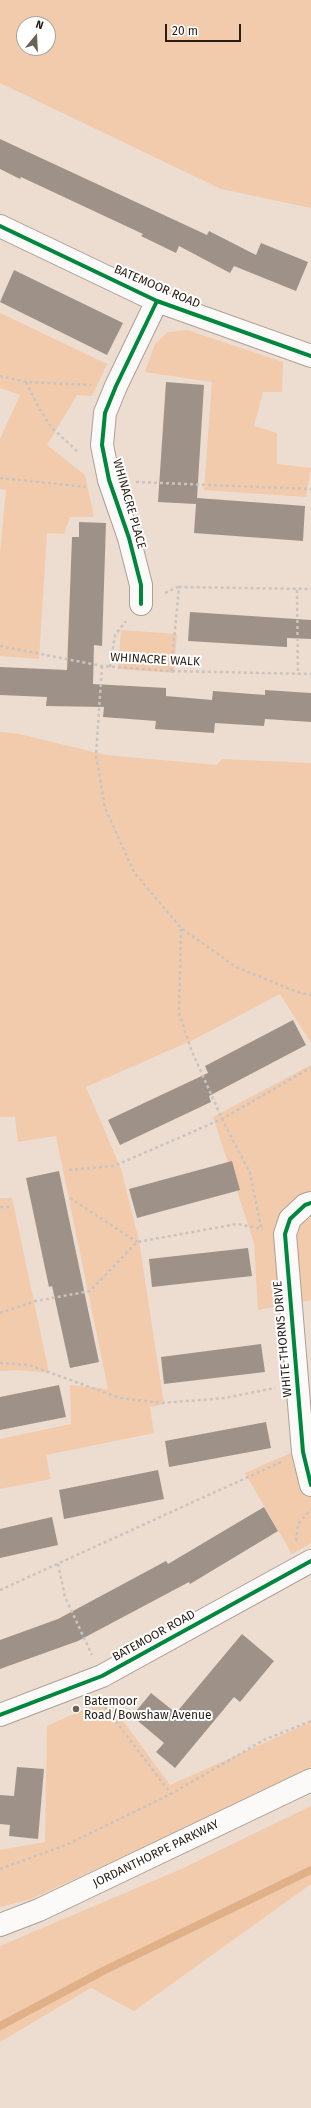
<!DOCTYPE html>
<html>
<head>
<meta charset="utf-8">
<style>
	body { margin:0 }
	#map { position:relative; width:311px; height:2108px; overflow:hidden; background:#eddcd0; font-family:"Fira Sans",sans-serif }
	canvas { display:block }
	.north { position:absolute; left:16px; top:16px; width:40px; height:40px; box-sizing:border-box; background:#fff; border:1px solid #a9a5a1; border-radius:50%; rotate:18deg; font-size:11px; font-weight:700; line-height:16px; text-align:center; color:#281d14 }
	.north::after { content:''; display:block; margin:auto; width:14px; height:18px; background:#6d6056; clip-path:polygon(50% 0,100% 100%,50% 72%,0 100%) }
	.scale { position:absolute; left:165px; top:24px; width:76px; height:18px; box-sizing:border-box; border:2px solid #281d14; border-top:0; padding-left:5px; font-size:12px; line-height:14px; white-space:nowrap; color:#281d14; -webkit-text-stroke:3px #fff; paint-order:stroke }
</style>
</head>
<body>
<div id="map">
<canvas width="311" height="2108"></canvas>
<div class="north">N</div>
<div class="scale">20 m</div>
</div>
<script>
const c = document.querySelector('canvas').getContext('2d');
c.lineJoin = 'round';
function paint(path, color) { c.fillStyle = color; c.fill(path, 'evenodd'); }
const poly = rows => new Path2D(rows.map(r => 'M' + r).join(''));
function trace(path, color, width, dash) { c.strokeStyle = color; c.lineWidth = width; c.lineCap = dash ? 'butt' : 'round'; c.setLineDash(dash || []); c.stroke(path); }
function label(font, color, halo, rows, align = 'center') {
  c.font = font + ' "Fira Sans",sans-serif'; c.lineWidth = 4; c.setLineDash([]); c.textBaseline = 'middle'; c.strokeStyle = halo; c.fillStyle = color; for (const [text, x, y, turn = 0] of rows) {
    c.save(); c.translate(x, y); c.rotate((+turn || 0) * Math.PI / 180); c.textAlign = isNaN(turn) ? turn : align; if (halo) c.strokeText(text, 0, 0); c.fillText(text, 0, 0); c.restore();
  }
}
paint(poly([
	[0,0,311,0,311,208,221,189,0,83],
	[24,24,48,24,48,48,24,48],
	[0,313,107,364,92,396,77,395,47,445,85,475,94,517,70,517,64,534,47,533,39,659,0,656,0,554,6,490,0,489,0,439,20,395,0,388],
	[187,330,283,362,282,392,263,392,254,426,277,433,277,464,311,468,306,497,204,490,212,382,145,372,155,344,168,332],
	[121,630,177,634,174,673,118,669],
	[0,732,19,734,106,755,217,765,222,759,311,763,311,1043,280,994,195,1039,86,1087,121,1169,139,1241,164,1404,150,1407,154,1433,46,1455,51,1479,0,1489,0,1439,71,1424,70,1385,108,1389,56,1136,18,1142,15,1117,0,1117],
	[311,1065,311,1300,258,1310,254,1243,213,1117],
	[0,1198,12,1198,49,1373,18,1370,0,1371],
	[293,1452,311,1475,311,1543,292,1554,245,1473],
	[107,1699,170,1785,311,1722,311,1767,194,1824,31,1899,0,1907,0,1850,45,1842,47,1726],
	[311,1806,311,1884,134,2011,91,1988,0,2042,0,1946,179,1870]
]), '#f2cbac');
trace(poly([
	[0,2026,105,1970,311,1870]
]), '#e0b189', 8);
paint(poly([
	[0,139,207,235,209,231,256,255,261,243,308,262,296,291,234,266,230,273,179,246,176,253,141,236,143,234,21,177,20,179,0,169],
	[14,270,123,323,107,355,0,302],
	[166,382,204,385,197,498,305,506,303,541,194,533,196,504,158,502],
	[79,522,106,523,102,646,94,645,93,684,166,688,166,696,212,700,213,691,265,695,265,690,311,693,311,722,265,719,264,726,215,723,214,733,155,729,156,721,103,717,104,707,46,706,47,697,0,695,0,667,67,670,72,537,79,537],
	[190,612,311,620,311,639,287,638,287,647,188,641],
	[293,1020,306,1045,209,1096,211,1102,120,1145,108,1120,208,1073,205,1066],
	[232,1161,240,1190,137,1218,129,1189],
	[59,1171,99,1362,70,1368,52,1286,49,1287,26,1178],
	[248,1248,252,1276,152,1287,149,1259],
	[261,1344,265,1372,164,1384,161,1357],
	[59,1385,66,1417,0,1430,0,1397],
	[266,1422,271,1448,169,1467,165,1441],
	[158,1470,164,1499,64,1519,59,1490],
	[264,1507,278,1531,190,1584,189,1582,78,1641,0,1669,0,1640,58,1619,166,1561,168,1564],
	[52,1517,58,1545,0,1558,0,1529],
	[242,1634,274,1661,240,1702,234,1697,175,1768,156,1752,164,1743,132,1716,151,1693,176,1713],
	[17,1767,44,1769,38,1839,9,1836,10,1825,0,1824,0,1795,14,1796]
]), '#9e9288');
const street = poly([
	[0,226,157,301,311,356],
	[141,604,141,585,129,538,109,480,102,445,105,413,116,386,157,301],
	[311,1203,305,1205,290,1219,285,1234,303,1452,311,1485],
	[0,1715,102,1676,311,1561]
]);
const secondary = poly([
	[0,1925,39,1910,311,1780]
]);
trace(street, '#ac9f95', 24);
trace(secondary, '#ac9f95', 24);
trace(poly([
	[0,376,26,382,91,385],
	[26,382,39,408,51,427,78,452],
	[0,478,86,487],
	[136,482,311,489],
	[297,590,298,675],
	[165,593,178,587],
	[0,646,102,666,171,671,311,674],
	[102,666,96,755,105,808,134,872,181,928,236,967,300,993,311,995],
	[110,667,115,635,126,621],
	[171,671,179,587,311,589],
	[181,929,179,1013,191,1049,222,1119,250,1173,261,1227],
	[69,1170,114,1166,222,1119,310,1068],
	[70,1198,137,1242],
	[0,1207,10,1207],
	[0,1313,36,1301,90,1291,137,1242,237,1224,263,1229],
	[0,1363,29,1365,120,1398,162,1403,225,1398,275,1388],
	[296,1541,298,1524,311,1509],
	[58,1564,65,1597,92,1655],
	[0,1590,281,1462],
	[101,1702,171,1794],
	[0,1869,66,1845,171,1794,264,1740,311,1721]
]), '#c9c4c0', 2.5, [3, 3]);
trace(street, '#fcfaf8', 22);
trace(secondary, '#fcfaf8', 22);
trace(poly([
	[0,226,157,301,311,356],
	[141,604,141,585,129,538,109,480,102,445,105,413,116,386,157,301],
	[311,1203,305,1205,290,1219,285,1234,303,1452,311,1485],
	[0,1715,102,1676,311,1561]
]), '#00873e', 4);
for (const [x, y, r, color] of [
	[76,1709,4,"#6d6056"]
]) { const dot = new Path2D(); dot.arc(x, y, r, 0, 2 * Math.PI); c.fillStyle = color; c.fill(dot); trace(dot, '#fff', 1.5); }
label('12px', '#281d14', '#fff', [
	["BATEMOOR ROAD",157,287,23],
	["WHINACRE PLACE",129,504,74],
	["WHINACRE WALK",155,660,3],
	["WHITE THORNS DRIVE",283,1339,-95],
	["BATEMOOR ROAD",154,1636,-29],
	["JORDANTHORPE PARKWAY",156,1854,-26]
]);
label('12px', '#281d14', '#fff', [
	["Batemoor",84,1702],
	["Road/Bowshaw Avenue",84,1716]
], 'left');
</script>
</body>
</html>
